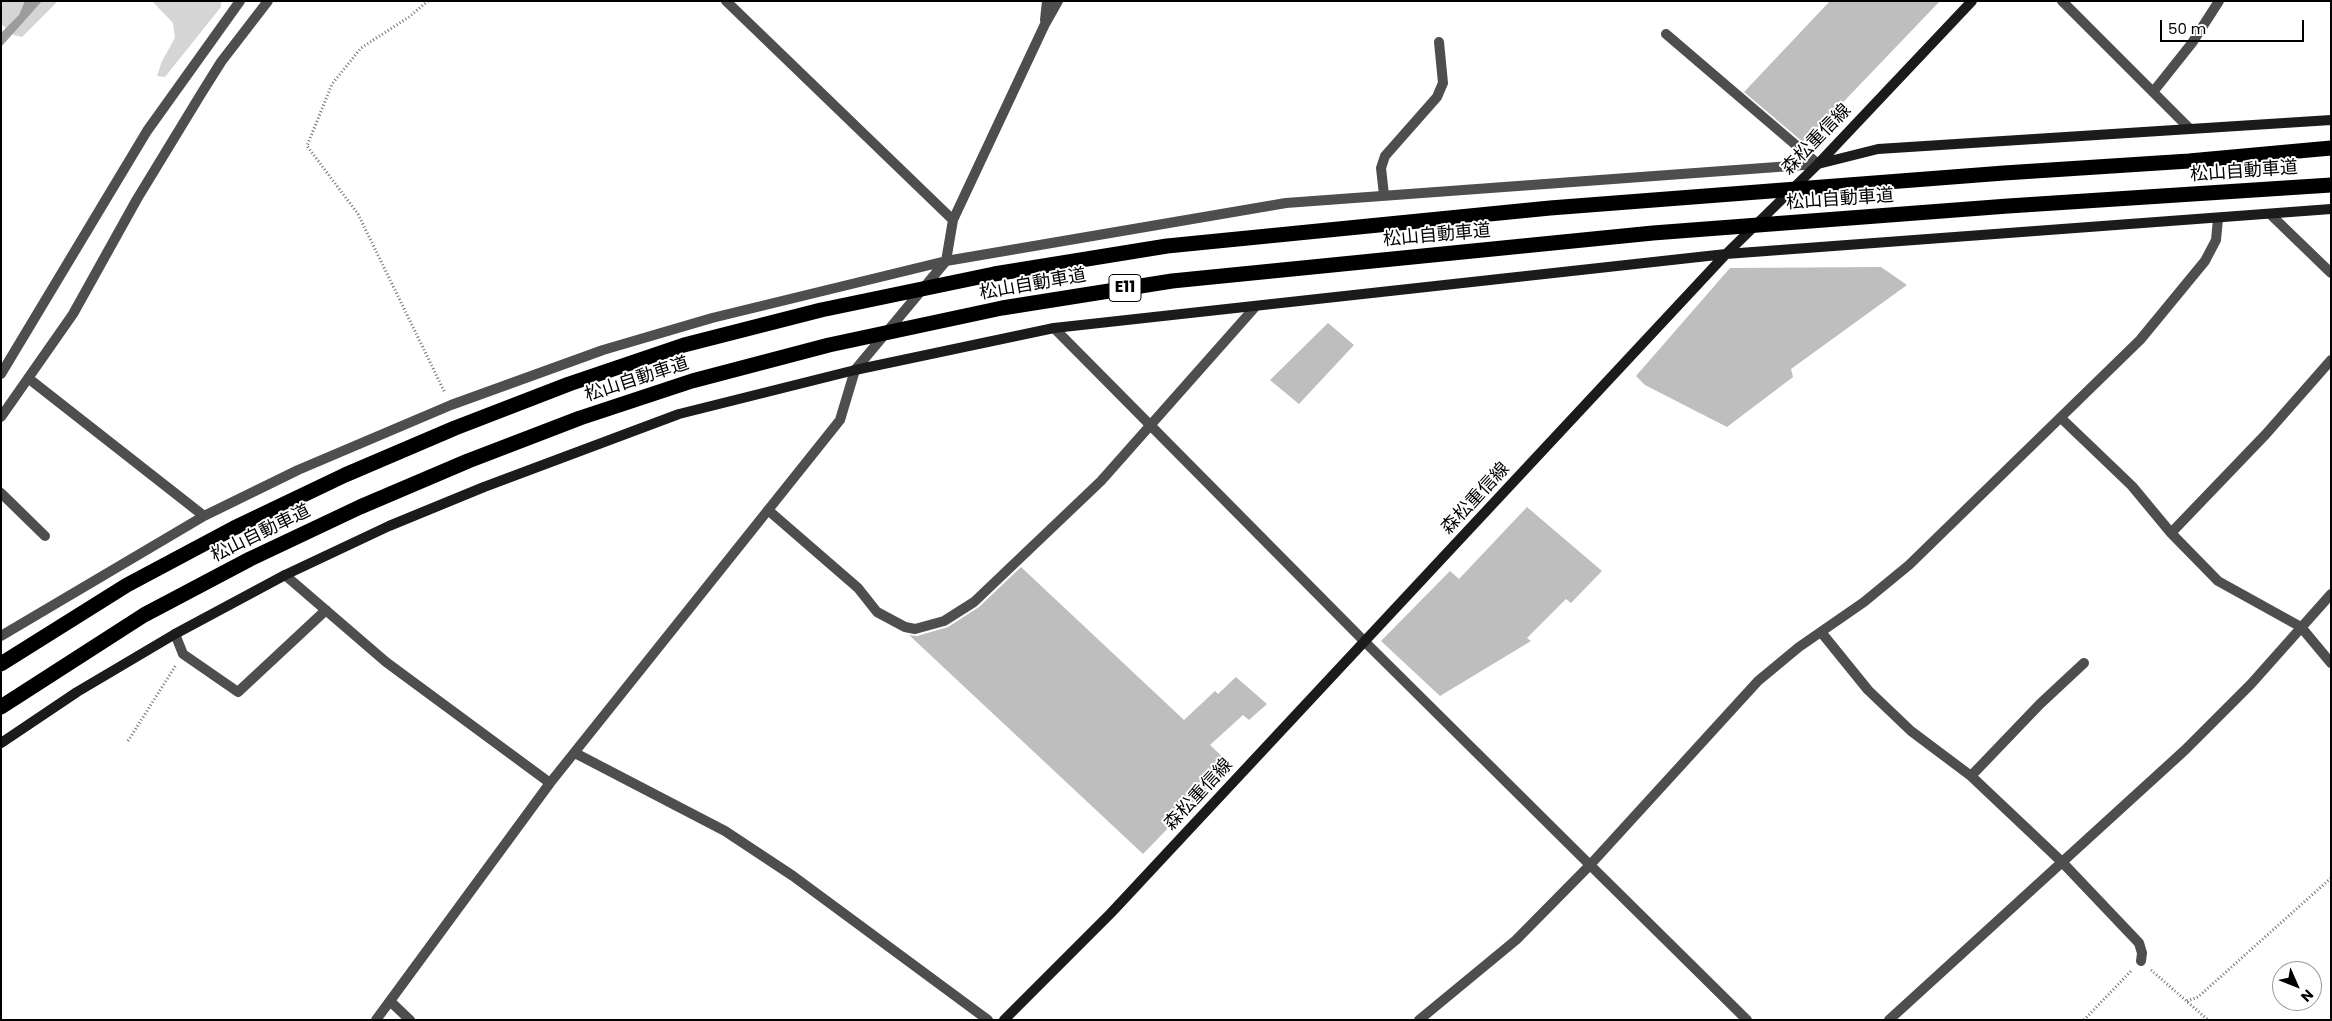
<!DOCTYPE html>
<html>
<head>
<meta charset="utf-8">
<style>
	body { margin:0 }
	#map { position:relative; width:2332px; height:1021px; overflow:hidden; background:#fff; font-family:Poppins,sans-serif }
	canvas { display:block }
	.frame { position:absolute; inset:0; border:2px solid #000; pointer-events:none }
	.north { position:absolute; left:2272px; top:961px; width:50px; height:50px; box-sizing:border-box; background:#fff; border:1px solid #999; border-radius:50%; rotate:134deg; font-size:14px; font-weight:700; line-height:20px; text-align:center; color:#000 }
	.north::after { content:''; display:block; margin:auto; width:18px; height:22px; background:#000; clip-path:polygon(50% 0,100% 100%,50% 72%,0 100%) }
	.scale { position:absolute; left:2160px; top:20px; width:144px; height:22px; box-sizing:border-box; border:2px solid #000; border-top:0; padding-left:6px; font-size:15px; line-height:18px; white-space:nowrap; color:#000; -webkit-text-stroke:4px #fff; paint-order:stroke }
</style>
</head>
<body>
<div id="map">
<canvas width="2332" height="1021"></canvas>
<div class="frame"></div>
<div class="north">N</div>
<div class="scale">50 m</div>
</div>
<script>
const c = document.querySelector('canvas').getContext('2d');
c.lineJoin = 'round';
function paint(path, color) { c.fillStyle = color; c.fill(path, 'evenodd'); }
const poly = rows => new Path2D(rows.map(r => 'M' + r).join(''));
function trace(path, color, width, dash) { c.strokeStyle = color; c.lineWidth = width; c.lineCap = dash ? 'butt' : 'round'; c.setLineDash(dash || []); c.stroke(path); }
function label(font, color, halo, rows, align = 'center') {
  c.font = font + ' Poppins,"Noto Sans JP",sans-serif'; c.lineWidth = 4; c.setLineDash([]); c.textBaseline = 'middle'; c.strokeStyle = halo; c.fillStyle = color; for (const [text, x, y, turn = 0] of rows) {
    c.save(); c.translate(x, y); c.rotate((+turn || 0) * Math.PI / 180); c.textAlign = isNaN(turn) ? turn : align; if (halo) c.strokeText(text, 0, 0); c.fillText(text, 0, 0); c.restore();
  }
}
paint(poly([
	[1,1,58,1,22,37,14,35,1,24],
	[152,1,221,1,221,7,165,77,157,76,162,61,175,38,173,23]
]), '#d5d5d5');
paint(poly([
	[25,1,42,1,1,47,1,33,19,15]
]), '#9c9c9c');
paint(poly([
	[1830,1,1940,1,1804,143,1744,92],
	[1881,267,1907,285,1791,369,1793,377,1727,427,1645,385,1636,376,1730,268],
	[1328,323,1354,345,1299,404,1270,380],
	[1527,507,1602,571,1571,603,1566,599,1527,638,1531,641,1440,696,1381,641,1450,571,1459,579],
	[1021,567,1184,720,1215,691,1218,694,1236,677,1267,704,1249,720,1243,715,1210,745,1230,764,1143,854,909,635,917,636,948,627,979,607]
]), '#bebebe');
trace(poly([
	[428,1,409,17,361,48,332,84,307,146,358,214,445,393],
	[128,741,176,665],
	[2151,970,2208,1020],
	[2187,1001,2198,997,2331,878],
	[2084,1020,2132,970]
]), '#707070', 3, [1, 2.5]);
trace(poly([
	[726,1,953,220],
	[2062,1,2190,129],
	[1045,20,1047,1],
	[1666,34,1818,164],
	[2153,92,2192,43,2219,1],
	[1384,195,1381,168,1385,156,1437,97,1443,83,1439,42],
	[2270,214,2331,273],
	[1054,328,1365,642,1590,865,1758,681,1799,647,1864,602,1909,565,2140,340,2205,261,2216,240,2218,219],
	[1,374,147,131,240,1],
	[28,378,204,516],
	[1,417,73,314,137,199,201,94,221,62,268,1],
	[2061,418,2132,486,2171,533,2218,581,2301,627,2331,663],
	[1,493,45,536],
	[768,510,858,588,877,612,905,627,915,629,944,621,974,602,1101,481,1256,306],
	[2171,533,2266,434,2331,360],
	[285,575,386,662,550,783],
	[1821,632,1868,690,1911,731,1971,776,2062,862,2139,943,2142,953,2141,961],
	[175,634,183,654,238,692,326,610],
	[1,636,204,516,298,470,451,405,603,350,712,318,946,261,1286,203,1818,164],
	[575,753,725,831,793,876,988,1020],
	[1971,776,2040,704,2084,663],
	[390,1001,410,1020],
	[376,1020,550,783,840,420,855,370,946,261,953,220,1045,24,1058,1],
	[1419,1020,1516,940,1590,865,1747,1020],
	[1889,1020,2185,750,2251,684,2331,594]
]), '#4e4e4e', 10);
trace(poly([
	[1818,164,1878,149,2331,120],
	[1,743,77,692,175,634,285,575,389,526,484,487,679,414,855,370,1054,328,1726,254,2331,209],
	[1004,1020,1111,913,1726,254,1818,164,1972,1]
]), '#1b1b1b', 10);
trace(poly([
	[1,664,127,585,234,528,345,475,455,428,569,384,684,345,821,310,994,274,1167,246,1550,208,2004,173,2189,161,2331,148],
	[1,707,144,615,250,559,360,507,468,461,580,418,692,381,829,345,1002,308,1172,281,1653,233,2008,206,2331,185]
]), '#000', 15);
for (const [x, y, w] of [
	[1125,288,32]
]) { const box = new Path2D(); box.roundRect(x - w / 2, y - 13.5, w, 27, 4); c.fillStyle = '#fff'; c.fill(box); trace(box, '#000', 1); }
label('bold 16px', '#000', null, [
	["E11",1125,288]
]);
label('18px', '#000', '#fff', [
	["森松重信線",1817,140,-46],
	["松山自動車道",2244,172,-4],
	["松山自動車道",1840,200,-4],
	["松山自動車道",1437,236,-5],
	["松山自動車道",1033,285,-10],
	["松山自動車道",637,380,-18],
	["森松重信線",1476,499,-47],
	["松山自動車道",261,534,-26],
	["森松重信線",1199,795,-47]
]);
</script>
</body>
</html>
